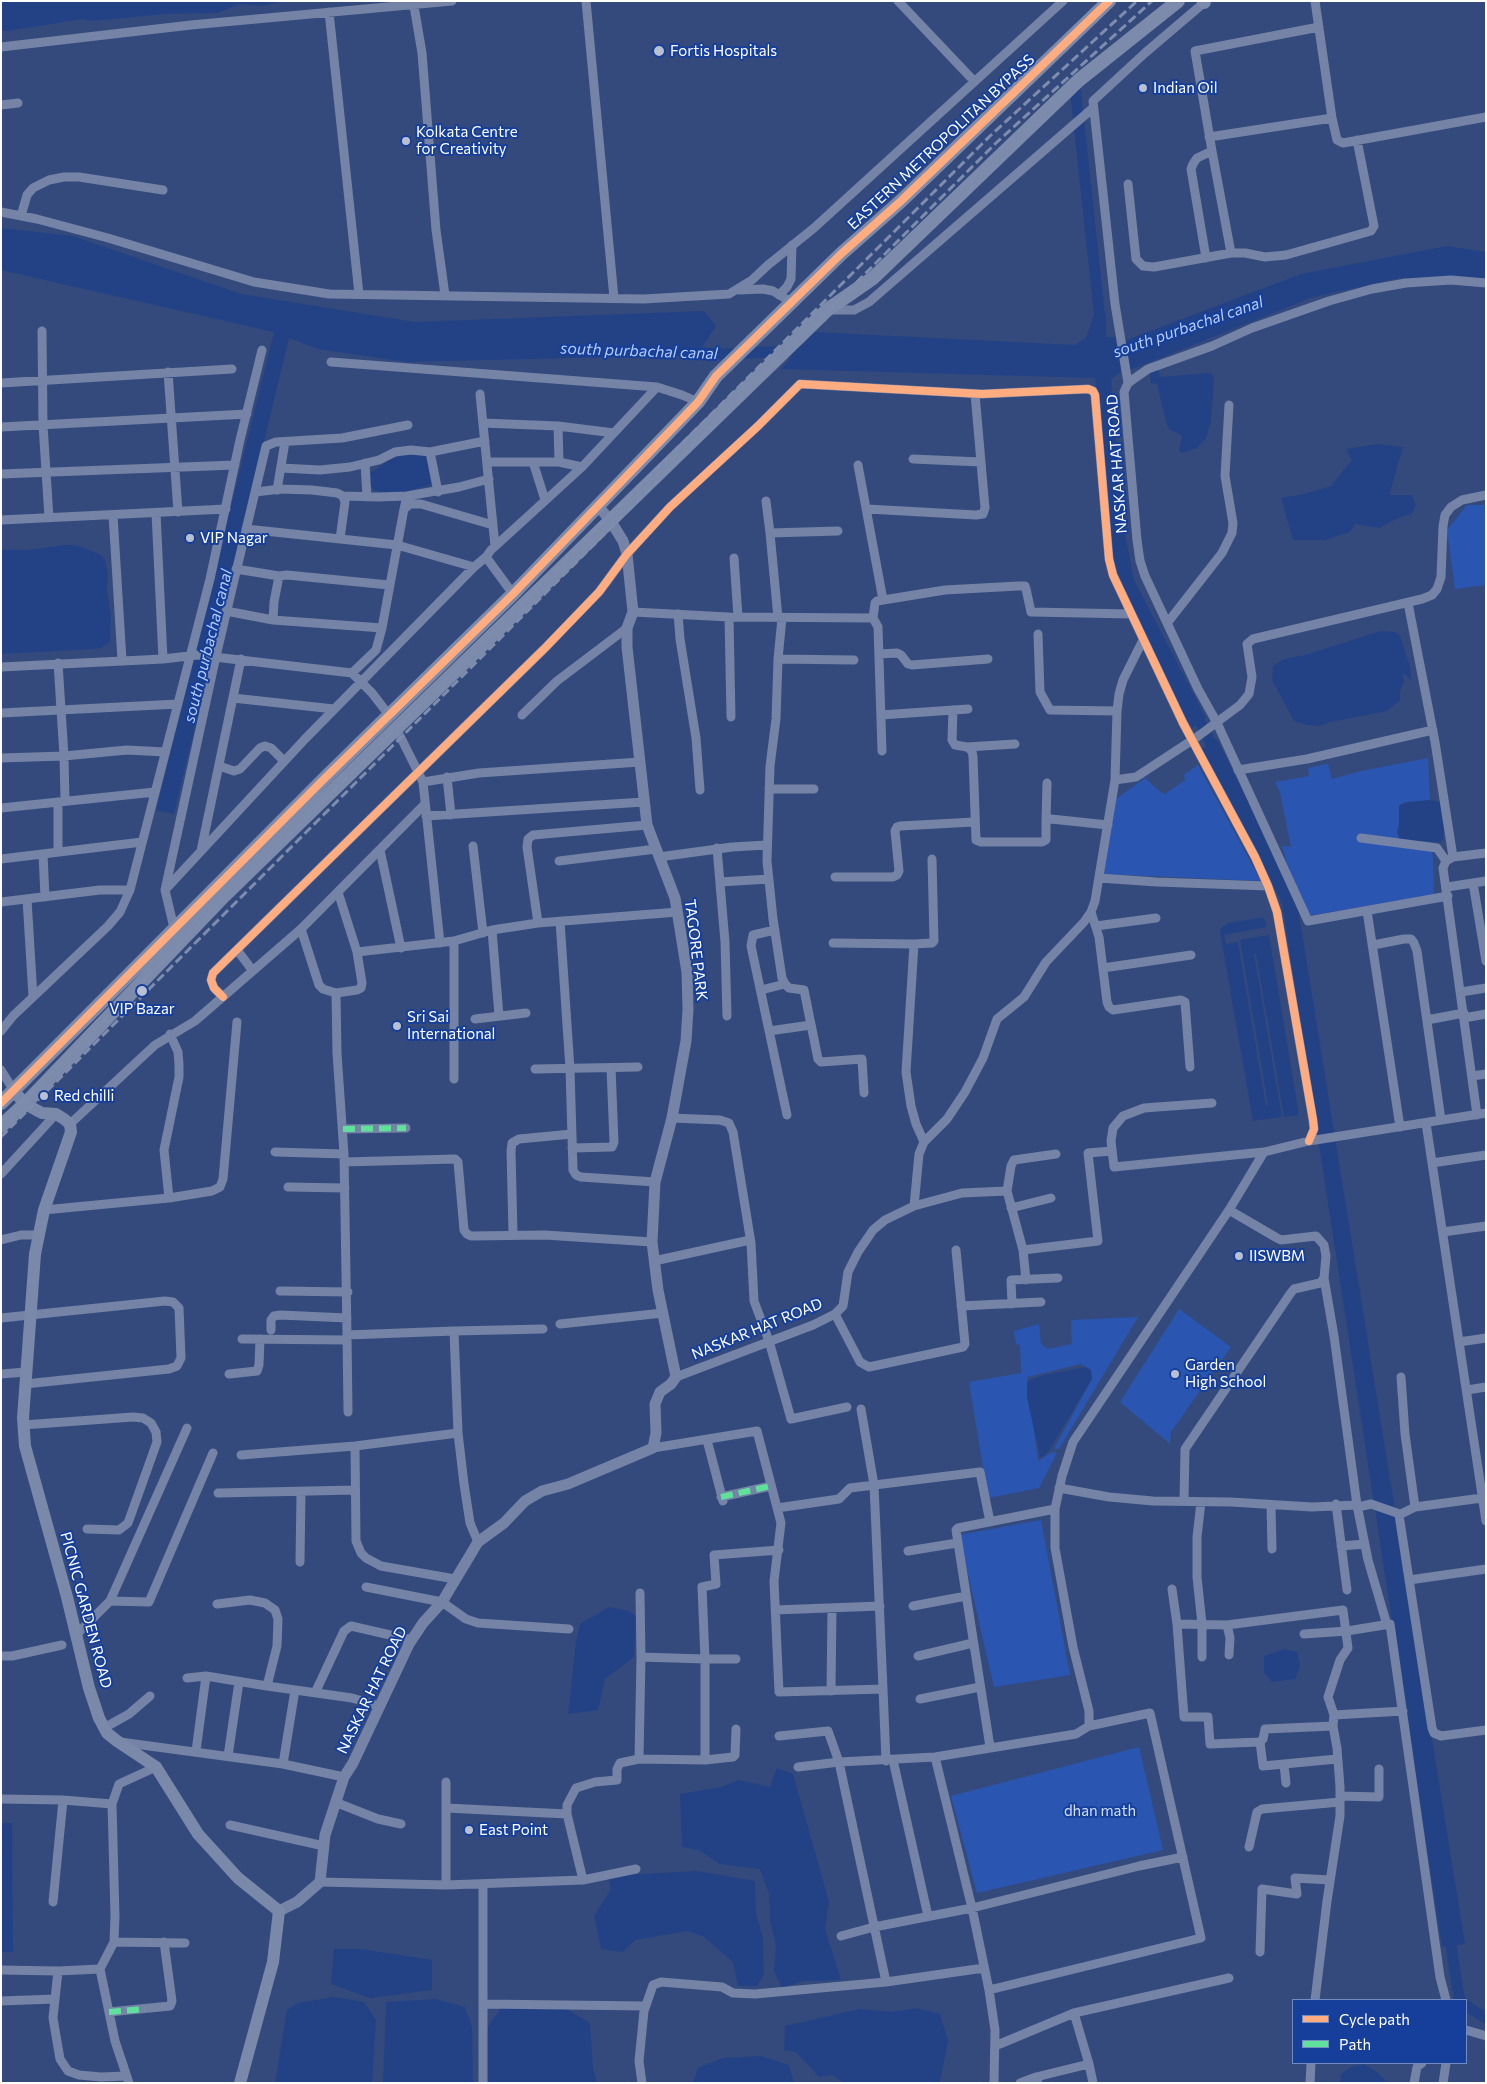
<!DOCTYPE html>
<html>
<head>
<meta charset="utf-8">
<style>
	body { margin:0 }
	#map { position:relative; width:1487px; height:2084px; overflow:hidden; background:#344a7c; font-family:Commissioner,sans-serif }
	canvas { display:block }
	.frame { position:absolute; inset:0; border:2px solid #fff; pointer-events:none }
	.legend { position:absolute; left:1292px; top:1999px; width:175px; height:65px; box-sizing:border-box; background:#153f9b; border:1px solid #738cc3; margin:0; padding:6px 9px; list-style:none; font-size:15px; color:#fff }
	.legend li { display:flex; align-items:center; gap:10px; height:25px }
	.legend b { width:25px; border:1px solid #738cc3 }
</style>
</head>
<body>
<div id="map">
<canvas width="1487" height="2084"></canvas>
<div class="frame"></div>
<ul class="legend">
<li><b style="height:6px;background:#ffac80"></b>Cycle path</li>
<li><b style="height:6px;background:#60e19b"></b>Path</li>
</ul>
</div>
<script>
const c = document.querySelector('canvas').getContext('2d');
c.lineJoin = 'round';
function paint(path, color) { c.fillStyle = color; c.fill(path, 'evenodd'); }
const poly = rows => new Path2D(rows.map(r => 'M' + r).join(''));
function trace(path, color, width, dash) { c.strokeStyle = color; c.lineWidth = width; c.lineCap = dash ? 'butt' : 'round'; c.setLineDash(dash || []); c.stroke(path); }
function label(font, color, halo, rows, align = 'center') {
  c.font = font + ' Commissioner,sans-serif'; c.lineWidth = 4; c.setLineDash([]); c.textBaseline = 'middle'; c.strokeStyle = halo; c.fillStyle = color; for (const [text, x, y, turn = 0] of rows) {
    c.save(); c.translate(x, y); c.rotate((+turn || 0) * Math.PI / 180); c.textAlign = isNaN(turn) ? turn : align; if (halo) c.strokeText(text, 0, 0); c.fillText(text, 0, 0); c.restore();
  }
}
paint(poly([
	[1467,505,1486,505,1486,585,1455,589,1447,530],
	[1428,758,1430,800,1402,803,1399,806,1399,826,1397,828,1419,843,1430,842,1433,857,1434,894,1302,917,1282,846,1291,847,1280,792,1275,782,1309,776,1308,768,1328,764,1332,779,1361,771],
	[1198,765,1261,881,1104,874,1116,799,1145,778,1159,791,1165,794,1185,780,1184,775],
	[1179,1309,1231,1347,1171,1432,1170,1444,1120,1402],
	[1138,1317,1059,1449,1054,1449,1092,1379,1091,1370,1081,1364,1027,1377,1038,1461,1052,1452,1057,1453,1039,1488,988,1498,969,1382,1021,1373,1020,1345,1016,1344,1014,1331,1039,1324,1041,1344,1048,1349,1072,1344,1071,1320],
	[1041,1520,1070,1675,994,1687,959,1535],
	[1139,1747,1163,1850,977,1893,951,1796]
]), '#2a56b1');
paint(poly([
	[1,1,283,1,263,6,240,4,218,13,166,14,90,21,83,19,7,31,1,30],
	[1,228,73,236,241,294,415,322,704,311,716,326,697,355,407,362,318,349,289,338,174,814,156,810,274,332,1,270],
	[1447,246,1486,252,1486,280,1399,278,1313,297,1128,371,1124,341,1301,274],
	[1105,311,1106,337,1116,337,1121,372,1111,379,1123,523,1134,580,1206,718,1192,728,1121,597,1111,560,1095,378,781,369,814,332,1075,345,1086,338,1094,315],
	[1158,369,1160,377,1209,373,1212,374,1214,378,1211,422,1206,438,1198,447,1189,451,1182,453,1179,451,1182,437,1179,434,1169,429,1166,422,1157,384,1151,383,1150,370],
	[1378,444,1403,447,1389,495,1412,495,1416,506,1411,514,1398,518,1379,528,1355,524,1350,532,1325,540,1293,540,1281,498,1304,494,1331,486,1352,460,1346,449],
	[426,453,432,483,428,486,398,493,383,493,374,490,370,484,369,474,391,459,402,455],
	[64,545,75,545,99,554,105,559,108,574,107,590,111,617,110,642,101,648,93,649,1,654,1,550,29,550],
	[1381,631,1395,632,1400,636,1410,667,1411,680,1403,673,1404,681,1400,691,1400,700,1387,711,1330,722,1320,726,1307,725,1294,721,1272,680,1273,666,1284,659,1305,655],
	[1217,739,1287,879,1298,908,1465,1944,1442,1947,1282,903,1202,749],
	[1430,800,1440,802,1443,806,1445,816,1443,840,1440,842,1400,840,1397,832,1399,826,1399,806,1407,802],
	[1264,917,1267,927,1224,935,1226,944,1238,942,1266,1106,1268,1105,1240,940,1269,935,1299,1115,1284,1117,1256,954,1254,954,1282,1117,1253,1121,1220,932,1221,928,1228,923],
	[1086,1367,1091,1370,1092,1379,1048,1452,1043,1457,1040,1457,1027,1397,1027,1383,1029,1380,1044,1375],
	[609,1607,628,1611,636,1616,634,1657,605,1679,598,1710,568,1714,576,1641,580,1624],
	[1284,1649,1297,1652,1300,1666,1295,1679,1272,1682,1264,1673,1264,1656],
	[777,1768,793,1774,829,1902,825,1929,841,1980,803,1981,782,1988,774,1971,776,1946,770,1921,769,1894,760,1869,720,1864,699,1850,682,1847,680,1794,722,1787,738,1780,770,1787],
	[1,1823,12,1823,13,1952,1,1952],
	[696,1871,755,1881,756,1914,763,1937,764,1975,757,1986,738,1986,733,1962,704,1937,688,1931,635,1940,623,1952,601,1949,594,1916,611,1889,608,1876],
	[334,1949,361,1949,432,1960,432,1990,370,1998,331,1984],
	[333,1997,364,2002,376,2020,372,2083,275,2083,287,2010,298,2003],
	[435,1999,465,2007,472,2027,473,2083,383,2083,386,2002],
	[501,2008,565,2008,590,2023,593,2068,597,2083,487,2083,485,2031],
	[917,2008,940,2014,948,2041,940,2082,845,2083,832,2075,819,2077,796,2052,784,2050,785,2026,860,2009,893,2012],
	[761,2056,789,2065,794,2083,693,2083,698,2068,723,2058],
	[1364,2064,1377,2072,1388,2083,1340,2083,1341,2074,1351,2067]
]), '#234286');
trace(poly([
	[1075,87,1101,329],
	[683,352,724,354,811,350],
	[1194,710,1217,755],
	[1449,1932,1459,1997,1461,2000],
	[1466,2006,1486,2018]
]), '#234286', 11);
trace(poly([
	[586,1,614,298],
	[898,1,974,81],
	[1315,1,1332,118,1337,140,1343,143,1486,117],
	[414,6,422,53,436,230,445,295],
	[329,12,359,294],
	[1,47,191,25,452,1],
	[1,105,18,103],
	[1209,137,1332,118],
	[1212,151,1231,253],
	[1128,184,1136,259,1143,266,1154,267,1231,253,1245,253,1265,257,1286,255,1371,231,1374,226,1357,140],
	[1,212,37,219,108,238,254,282,329,294,644,299,729,294,752,280,768,265,814,228,1063,1],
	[21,216,27,195,33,188,49,180,64,177,79,177,163,190],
	[1206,258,1191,169,1193,164,1197,158,1212,151,1195,51,1319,27],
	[739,290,763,289,773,291,791,302],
	[779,295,787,287,791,279,792,245],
	[828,310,854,310,869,302,1093,108],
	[42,331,43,425,49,518],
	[331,362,657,387],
	[168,372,178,512],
	[1,383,232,369],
	[1128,383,1115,304,1093,101,1145,53,1206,1],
	[480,394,495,546],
	[483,423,558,426,614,433],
	[558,426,559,462],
	[1,427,247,414],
	[430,452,438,492],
	[913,459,981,462],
	[487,462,559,462,582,467],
	[533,462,545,500],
	[365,463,367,497],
	[858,465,883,600],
	[281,468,320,470,350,467,379,460,395,452,411,450,430,452,485,441],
	[1,474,235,465],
	[277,490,285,442],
	[255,492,281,489,312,490,337,493,343,496,345,502,340,539],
	[343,496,378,497,407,496],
	[766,501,770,533],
	[404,509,407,496,459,487,489,479],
	[867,509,976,515,983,514,985,508,975,394],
	[156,513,163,659],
	[113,515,122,660],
	[1,520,226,509],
	[246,529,397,545,474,567,486,557],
	[734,558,738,617],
	[236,569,279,576],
	[513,594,486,557,491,550,582,467,657,387,682,395,698,402],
	[1408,603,1435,742,1453,857],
	[226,611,273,620],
	[633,612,729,617,873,618,878,627,882,751],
	[678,614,680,639,696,738,700,790],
	[729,617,731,717],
	[778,618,770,533,838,531],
	[782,618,778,659,776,719,770,766,767,861,773,919,782,978,785,984,789,988,804,990,818,1059,821,1062,862,1059,864,1093],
	[873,618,875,603,877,601,945,590,1018,586,1025,586,1026,589,1031,612,1131,614],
	[1168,622,1222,553,1232,533,1233,523,1225,476,1229,405],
	[382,628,273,620,274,602,279,576,287,575,389,585],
	[1038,634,1040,692,1050,710,1117,711],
	[879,654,897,653,901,655,908,664,912,665,988,659],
	[778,659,854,660],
	[58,663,64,756,65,801],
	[1,667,163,659,197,655,352,673,372,693,389,715],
	[352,673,376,650,382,628,404,509,410,504,421,504,493,525],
	[233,698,334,709],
	[953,710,952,740,955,745,967,747,972,751,973,757,976,840,981,842,1042,842,1046,840,1046,822,1051,819,1108,825],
	[1,713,178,704],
	[522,715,557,681,627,628],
	[881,715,968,709],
	[397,730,423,782,440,943],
	[967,747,1015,744],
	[1,758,64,756,127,750,165,752],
	[219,766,234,771,240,769,260,748,265,746,271,748,284,761],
	[1238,770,1307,759,1433,730],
	[447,777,451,815],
	[1115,780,1117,711,1119,694,1123,680,1143,640],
	[423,782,479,773,640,762],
	[769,789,814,789],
	[1,808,155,792],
	[426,816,644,802],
	[1046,822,1047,783],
	[1361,838,1437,848,1446,861],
	[473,846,483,933],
	[717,848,725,942,727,1016],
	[380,850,401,948],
	[201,851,241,659],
	[58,852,58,802],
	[43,854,45,897],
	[659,857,732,847,767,845],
	[1,859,142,842],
	[559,861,656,849],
	[835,877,893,877,897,875,899,871,895,831,897,827,900,826,974,822],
	[1099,878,1157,882,1268,886],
	[720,882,769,879],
	[1473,883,1486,961],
	[1447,887,1486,881],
	[165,890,216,656,266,446,276,442,342,438,408,425],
	[1448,896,1308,921,1217,723,1198,689,1145,576,1140,561,1137,540,1124,392,1128,383,1148,369,1212,346,1252,328,1329,301,1372,289,1406,283,1451,280,1486,283],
	[27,899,33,997],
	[1,902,100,890,130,890],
	[1367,911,1400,1127],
	[1091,912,1099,937,1107,1002,1109,1007,1113,1010,1120,1009,1181,1000,1185,1002,1190,1067],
	[560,921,570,1069,573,1170,576,1175,581,1177,655,1182],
	[538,923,527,847,528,839,533,835,647,825],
	[1096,926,1156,918],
	[174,928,165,890,305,739,474,567],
	[301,929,319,985,323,989,336,993,337,1053,344,1154,347,1335,454,1331,458,1433,464,1484,470,1523,478,1542],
	[492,930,499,1016],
	[775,930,753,935,751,946,787,1115],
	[833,943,914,944,906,1072,911,1106,916,1124,924,1142],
	[914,944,932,943,934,941,932,859],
	[1373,945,1404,939,1411,939,1414,943,1417,951,1441,1120],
	[237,950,253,971],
	[357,952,454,941,492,930,538,923,678,912],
	[1103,968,1191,955],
	[761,990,785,984],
	[1461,992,1486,988],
	[336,993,357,990,361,988,362,983,357,952,338,892],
	[223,997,214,988,211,980,213,973,545,648,599,592,627,554,670,507,758,426,800,384,982,394,1088,389,1093,391,1095,395,1109,559,1113,575,1183,723,1255,857,1268,886,1277,912,1313,1120,1314,1129,1309,1141],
	[1464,1018,1486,1014],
	[475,1019,526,1013],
	[1427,1020,1464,1013],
	[1,1031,13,1016,108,926,120,912,130,890,210,579,240,440,262,350],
	[769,1031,811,1025],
	[535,1069,638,1067],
	[1,1070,14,1091],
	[1472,1076,1486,1074],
	[454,1079,454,941],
	[1212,1103,1144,1108,1123,1116,1113,1128,1111,1141,1114,1167,1264,1152],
	[1477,1115,1443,868,1446,861,1453,857,1486,853],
	[672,1118,720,1120,729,1123,733,1132,751,1243,754,1301,769,1341,791,1419,847,1407],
	[1426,1123,1486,1521],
	[70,1124,155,1045,195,1021,301,929,425,804],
	[343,1129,406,1128],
	[572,1148,612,1147,614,1142,611,1068],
	[275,1152,344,1154],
	[344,1162,455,1159,458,1162,464,1230,467,1234,471,1236,545,1235,652,1242],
	[1432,1163,1486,1155],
	[1,1174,56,1114],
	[288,1187,345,1188],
	[169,1198,164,1150,179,1077,179,1064,178,1052,170,1034],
	[914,1206,919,1154,924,1142,947,1119,965,1092,983,1058,997,1019,1024,997,1046,962,1084,922,1091,912,1095,901,1115,780,1136,777,1197,737,1240,705,1249,694,1252,677,1247,644,1253,639,1422,599,1432,595,1437,589,1441,577,1443,526,1445,515,1451,507,1462,500,1486,495],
	[1011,1208,1051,1198],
	[44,1210,169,1198,212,1191,220,1187,223,1179,237,1022],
	[1229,1210,1277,1238,1281,1240,1316,1236,1324,1245,1326,1256,1324,1278,1334,1336,1357,1505],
	[1443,1232,1486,1226],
	[513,1234,511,1151,512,1143,519,1139,572,1134],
	[1,1240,21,1235,39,1235],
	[1023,1250,1098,1241,1088,1153,1112,1151],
	[654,1261,750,1240],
	[1026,1280,1023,1250,1007,1191,1011,1166,1014,1160,1056,1154],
	[280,1291,348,1292],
	[1012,1304,1011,1280,1058,1278],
	[961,1306,1041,1302],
	[835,1314,860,1362,869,1367,963,1347,965,1344,956,1250],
	[1,1318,165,1301,173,1302,179,1308,181,1358,177,1366,169,1369,25,1384],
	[560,1324,663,1313],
	[271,1330,271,1320,274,1316,280,1315,347,1318],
	[454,1331,543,1329],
	[347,1335,348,1412],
	[242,1339,347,1340],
	[1459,1342,1486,1338],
	[1,1374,26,1372],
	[229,1374,257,1371,259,1365,260,1339],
	[676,1377,813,1325,835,1314,843,1306,848,1272,858,1252,873,1230,885,1220,914,1206,962,1193,1007,1191],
	[1401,1377,1405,1434,1415,1507],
	[1467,1390,1486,1387],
	[861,1409,874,1485,883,1689],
	[23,1425,133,1417,143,1418,151,1423,156,1432,157,1442,128,1523,119,1530,87,1529],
	[707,1440,723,1501],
	[355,1446,356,1541,361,1553,366,1558,381,1566,455,1579],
	[653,1448,757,1431,781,1523,774,1581,779,1692,883,1689,886,1761],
	[241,1455,355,1446,458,1433],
	[1059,1488,1109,1497,1153,1501,1231,1502,1312,1507,1357,1505,1368,1560,1387,1625],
	[218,1493,355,1490],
	[721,1497,771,1486],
	[1184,1501,1185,1449,1290,1294,1294,1289,1320,1283,1324,1278],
	[1201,1502,1197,1537,1197,1577,1202,1624,1202,1657],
	[1336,1504,1347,1590],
	[1271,1505,1272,1549],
	[1358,1507,1371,1504,1397,1513,1399,1515,1432,1728,1434,1733,1441,1736,1486,1730],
	[777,1508,839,1499,850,1488,980,1472,990,1522],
	[1399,1515,1415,1507,1482,1498],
	[1341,1546,1365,1544],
	[908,1551,957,1543],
	[300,1562,301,1492],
	[1409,1580,1486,1569],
	[366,1587,442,1602,466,1619,478,1623,569,1629],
	[1172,1589,1177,1624,1184,1717,1208,1717,1210,1744,1260,1742,1263,1766,1337,1759],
	[640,1593,641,1657],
	[110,1601,187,1428],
	[217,1604,250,1600,265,1603,275,1610,278,1619,277,1646,267,1686,352,1698,379,1706],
	[913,1606,966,1596],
	[775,1610,880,1606],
	[1177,1624,1227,1625,1343,1610,1348,1648,1340,1660,1328,1697,1334,1715,1333,1726,1337,1748,1340,1787,1340,1816,1327,1901,1315,2000],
	[1227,1625,1230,1638,1229,1655],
	[77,1634,110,1601,149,1602,213,1453],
	[1304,1634,1347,1631,1390,1624,1440,1977,1446,2000],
	[1,1656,12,1656,62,1645],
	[918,1656,973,1643],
	[736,1659,705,1659,641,1657,639,1759,705,1760,705,1659,702,1587,716,1584,714,1555,779,1550],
	[187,1678,206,1676,267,1686],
	[831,1691,832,1608],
	[315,1693,344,1631,351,1626,412,1640],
	[920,1699,980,1687],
	[1334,1715,1403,1711],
	[104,1728,129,1714,150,1696],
	[779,1736,828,1731,839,1762,886,1982],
	[120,1742,283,1764,344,1777],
	[1260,1742,1263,1739,1265,1729,1333,1726],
	[990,1747,956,1530,958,1528,1055,1509],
	[196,1751,206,1676],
	[228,1756,239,1682],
	[935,1757,972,1908,989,1990,995,2030,994,2083],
	[705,1760,733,1757,735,1755,736,1729],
	[893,1760,928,1916],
	[283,1764,295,1690],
	[1284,1765,1286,1783],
	[798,1767,839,1762,935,1757,1076,1734,1089,1726,1089,1711,1073,1647,1055,1548,1055,1509,1062,1476,1073,1442,1229,1210,1264,1152,1309,1141,1486,1113],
	[446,1782,446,1885],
	[1340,1796,1379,1797,1379,1769],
	[1,1799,63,1800,112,1804],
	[335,1805,340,1804,378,1819,401,1824],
	[446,1808,567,1814,583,1880],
	[567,1814,567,1805,576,1788,595,1782,617,1780,617,1769,620,1763,639,1759],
	[230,1825,324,1846],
	[1249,1847,1257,1812,1262,1809,1340,1802],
	[320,1882,446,1885,583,1880,636,1869],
	[483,1884,483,2083],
	[53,1902,63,1800],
	[841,1936,874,1927,972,1908,1139,1866,1183,1857],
	[114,1942,185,1943],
	[1260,1952,1262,1889,1297,1894,1295,1878,1330,1880],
	[1,1970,58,1971,100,1969],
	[58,1971,53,2018,60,2059,68,2071,79,2075,101,2077,126,2076],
	[989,1990,1201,1938,1150,1713,1089,1726],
	[1,2001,55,1999],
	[484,2004,646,2006],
	[109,2012,170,2006,172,2001,164,1942],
	[1074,2013,1089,2064],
	[1466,2030,1486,2036],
	[995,2046,1074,2013,1229,1978],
	[129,2083,115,2041,100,1969,114,1942,115,1916,112,1804,119,1784,156,1767],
	[642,2083,639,2061,644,2011,653,1985,661,1982,722,1987,733,1993,755,1994,886,1982,984,1968],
	[1020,2083,1036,2077],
	[1038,2083,1036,2077,1089,2064,1093,2083],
	[1310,2083,1311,2063],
	[1414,2083,1417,2067,1422,2063],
	[1443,2083,1446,2063]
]), '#7483a6', 9);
trace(poly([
	[279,1911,297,1902,320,1882,325,1835,344,1777,353,1763,409,1644,423,1623,442,1602,478,1542,504,1523,525,1501,542,1491,568,1484,653,1448,656,1433,655,1404,660,1392,671,1384,676,1377,658,1290,652,1242,655,1182,672,1118,686,1041,688,1009,687,972,675,898,647,825,627,647,627,628,633,612,627,554,623,541,610,520,598,506]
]), '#7483a6', 11);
trace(poly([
	[14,1091,25,1104,42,1113,56,1114,64,1119,70,1124,71,1132,44,1210,35,1254,23,1418,25,1446,67,1597,89,1688,99,1718,107,1733,117,1741,156,1767,198,1834,238,1878,279,1911,273,1962,240,2083]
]), '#7a89aa', 12);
trace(poly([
	[1204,1,1204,2],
	[1,1103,324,779,513,594,698,402,716,376,841,254,901,201,1109,1],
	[1,1126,25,1104,223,897,827,310,873,278,1079,80,1178,1]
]), '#7c8bac', 14);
trace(poly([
	[1,1123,990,136,1137,1],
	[1,1137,996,143,1152,1]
]), '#7e8cad', 3, [9, 4]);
trace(poly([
	[343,1129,406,1128],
	[721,1497,771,1486],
	[109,2012,145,2009]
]), '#60e19b', 6, [12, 6]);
trace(poly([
	[223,997,214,988,211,980,213,973,545,648,599,592,627,554,670,507,758,426,800,384,982,394,1088,389,1093,391,1095,395,1109,559,1113,575,1183,723,1255,857,1268,886,1277,912,1313,1120,1314,1129,1309,1141],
	[1,1103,324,779,513,594,698,402,716,376,841,254,901,201,1109,1]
]), '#ffac80', 8);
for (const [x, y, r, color] of [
	[659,51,6,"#b8c0d1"],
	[1143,88,5,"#b8c0d1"],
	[406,141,5,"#b8c0d1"],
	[190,538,5,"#b8c0d1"],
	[142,991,6,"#b8c0d1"],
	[397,1026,5,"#b8c0d1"],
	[44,1096,5,"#b8c0d1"],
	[1239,1256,5,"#b8c0d1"],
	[1175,1374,5,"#b8c0d1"],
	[469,1830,5,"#b8c0d1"]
]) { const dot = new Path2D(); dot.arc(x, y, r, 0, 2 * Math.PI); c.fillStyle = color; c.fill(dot); trace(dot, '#153f9b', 2); }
label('15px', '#fff', '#153f9b', [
	["Fortis Hospitals",670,51],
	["Indian Oil",1153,88],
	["Kolkata Centre",416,132],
	["for Creativity",416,149],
	["VIP Nagar",200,538],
	["VIP Bazar",142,1009,"center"],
	["Sri Sai",407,1017],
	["International",407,1034],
	["Red chilli",54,1096],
	["IISWBM",1249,1256],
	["Garden",1185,1365],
	["High School",1185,1382],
	["East Point",479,1830]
], 'left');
label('15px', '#fff', '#153f9b', [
	["EASTERN METROPOLITAN BYPASS",941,142,-43],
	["NASKAR HAT ROAD",1117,464,-94],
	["TAGORE PARK",696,950,83],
	["NASKAR HAT ROAD",757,1329,-22],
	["PICNIC GARDEN ROAD",86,1610,75],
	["NASKAR HAT ROAD",372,1690,-64]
]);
label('15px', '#d2e0fd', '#153f9b', [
	["dhan math",1100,1811]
]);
label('italic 16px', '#b6cdf9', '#153f9b', [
	["south purbachal canal",1188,327,-19],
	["south purbachal canal",639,351,2],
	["south purbachal canal",208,646,-76]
]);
</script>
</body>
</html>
